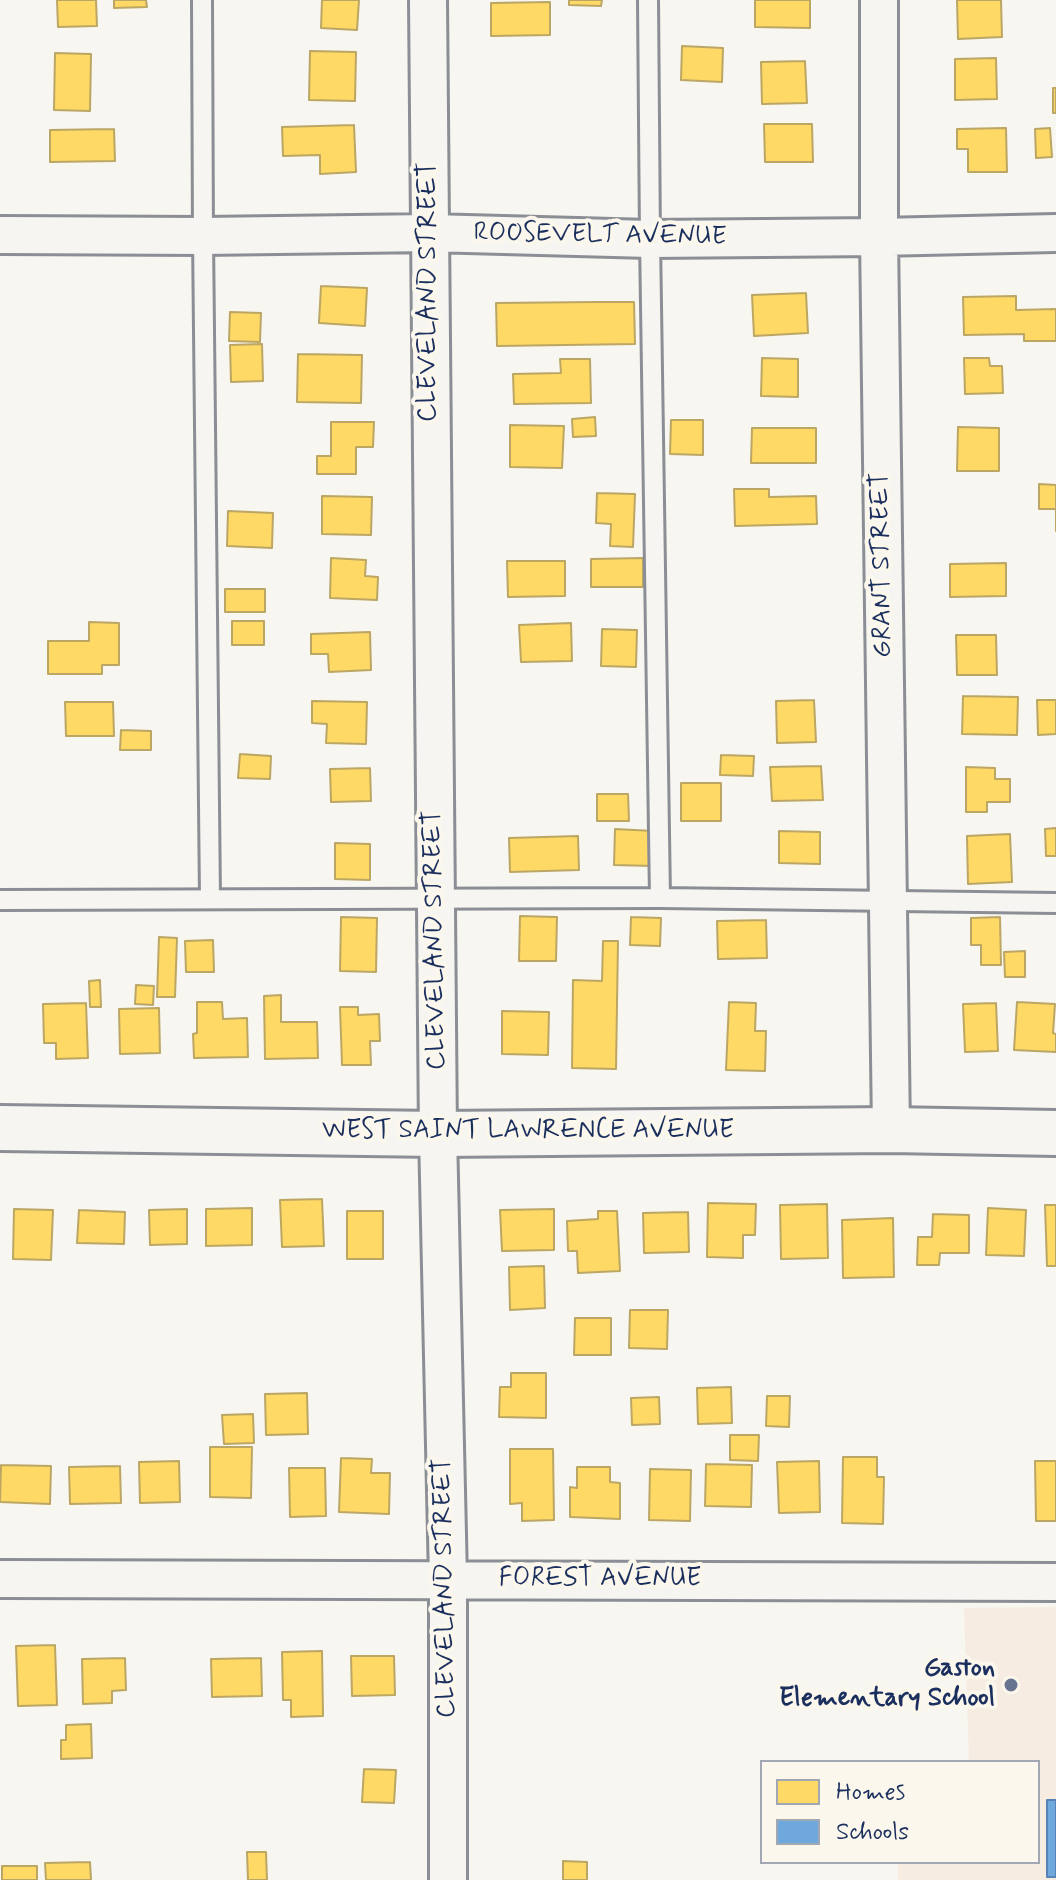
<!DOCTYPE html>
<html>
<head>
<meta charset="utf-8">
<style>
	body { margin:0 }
	#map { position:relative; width:1056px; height:1880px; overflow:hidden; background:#f8f6f0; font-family:Mynerve,sans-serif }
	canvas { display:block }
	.legend { position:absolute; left:760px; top:1760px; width:280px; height:104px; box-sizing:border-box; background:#fbf7ec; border:2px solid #a1a7b3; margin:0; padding:10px 14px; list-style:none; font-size:24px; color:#1b2f5e }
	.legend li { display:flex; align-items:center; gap:16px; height:40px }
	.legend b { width:40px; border:2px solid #a1a7b3 }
</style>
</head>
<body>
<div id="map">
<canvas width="1056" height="1880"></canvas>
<ul class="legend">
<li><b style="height:22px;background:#ffd966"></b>Homes</li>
<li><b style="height:22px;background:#6fa8dc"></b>Schools</li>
</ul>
</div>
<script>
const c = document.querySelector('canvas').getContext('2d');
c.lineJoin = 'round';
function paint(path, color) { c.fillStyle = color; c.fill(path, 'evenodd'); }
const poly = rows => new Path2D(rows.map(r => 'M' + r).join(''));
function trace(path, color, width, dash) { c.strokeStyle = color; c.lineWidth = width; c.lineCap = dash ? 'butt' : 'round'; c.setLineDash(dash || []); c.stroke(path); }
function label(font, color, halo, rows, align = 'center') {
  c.font = font + ' Mynerve,sans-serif'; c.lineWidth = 8; c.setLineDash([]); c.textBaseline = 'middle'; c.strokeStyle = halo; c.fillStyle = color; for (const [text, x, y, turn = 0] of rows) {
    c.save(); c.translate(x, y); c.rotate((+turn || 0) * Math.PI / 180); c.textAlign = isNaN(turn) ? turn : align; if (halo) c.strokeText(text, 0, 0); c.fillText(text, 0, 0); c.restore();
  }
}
paint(poly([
	[1056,1607,1056,1880,898,1880,898,1862,1038,1862,1038,1762,969,1762,964,1608]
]), '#f7ece1');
const homes = poly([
	[57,0,96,0,97,26,58,27,57,0],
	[114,0,146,0,147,7,114,8,114,0],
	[322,0,359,0,357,30,321,28,322,0],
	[569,0,602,0,601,6,569,5,569,0],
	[755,0,810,0,810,28,755,27,755,0],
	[957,0,1001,0,1002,37,958,39,957,0],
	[550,2,550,35,491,36,491,3,550,2],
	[682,46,723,48,722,82,681,80,682,46],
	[310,51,356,52,355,101,309,100,310,51],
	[55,53,91,54,90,111,54,110,55,53],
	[996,58,997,99,955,100,955,59,996,58],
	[805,61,807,103,762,104,761,62,805,61],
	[1053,88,1056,88,1056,113,1053,113,1053,88],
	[764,124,812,124,813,162,765,162,764,124],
	[354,125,356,172,320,174,320,155,283,156,282,127,354,125],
	[1006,128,1007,172,968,172,968,149,957,149,957,129,1006,128],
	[1050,128,1052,157,1036,158,1035,129,1050,128],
	[114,129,115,161,50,162,50,130,114,129],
	[321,286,367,288,365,326,319,323,321,286],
	[806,293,808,333,754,336,752,295,806,293],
	[1016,296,1016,310,1056,309,1056,341,1024,341,1024,334,964,335,963,297,1016,296],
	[597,302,634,302,635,344,497,346,496,303,597,302],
	[230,312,261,313,260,342,229,341,230,312],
	[262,344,263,381,231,382,230,345,262,344],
	[298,354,362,355,361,403,297,402,298,354],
	[762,358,798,359,798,397,761,396,762,358],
	[964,358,989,358,990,366,1002,366,1003,393,965,394,964,358],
	[560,359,590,359,591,403,514,404,513,374,561,373,560,359],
	[595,417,596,436,573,437,572,419,595,417],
	[671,420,703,420,703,455,670,454,671,420],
	[331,422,374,422,373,447,356,447,356,474,317,474,317,456,331,456,331,422],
	[510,425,564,426,562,468,510,467,510,425],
	[958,427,999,428,999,471,957,471,958,427],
	[752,428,816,428,816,463,751,463,752,428],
	[1039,484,1056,485,1056,531,1056,509,1039,509,1039,484],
	[734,489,769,489,769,497,816,496,817,524,735,526,734,489],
	[597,493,635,494,633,547,610,546,611,524,596,523,597,493],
	[322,496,372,497,371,535,322,534,322,496],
	[228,511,273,513,272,548,227,546,228,511],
	[331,558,366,560,365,576,378,577,377,600,330,598,331,558],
	[643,558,643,587,591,587,591,559,643,558],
	[507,561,565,561,565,596,508,597,507,561],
	[1006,563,1006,596,950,597,950,564,1006,563],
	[225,589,265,589,265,612,225,612,225,589],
	[232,621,264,621,264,645,232,645,232,621],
	[89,622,119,623,119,665,102,665,102,674,48,674,48,641,89,641,89,622],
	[571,623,572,661,521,662,519,625,571,623],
	[602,629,637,630,636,667,601,666,602,629],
	[370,632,371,670,329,672,328,654,311,654,311,634,370,632],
	[956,635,996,635,997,675,957,675,956,635],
	[963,696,1018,697,1017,735,962,734,963,696],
	[814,700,816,742,777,743,776,701,814,700],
	[1037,700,1056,700,1056,734,1038,735,1037,700],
	[312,701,367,702,366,744,326,743,327,724,312,723,312,701],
	[65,702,113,702,114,736,66,736,65,702],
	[121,730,151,731,151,750,120,750,121,730],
	[240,754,271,756,270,779,238,778,240,754],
	[721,755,754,756,753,776,720,775,721,755],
	[821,766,823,800,772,801,770,767,821,766],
	[966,767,995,768,995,779,1010,779,1010,802,987,802,987,812,966,812,966,767],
	[370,768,371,801,331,802,330,769,370,768],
	[681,783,721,783,721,821,681,821,681,783],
	[597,794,628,794,629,821,597,821,597,794],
	[1056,828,1056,856,1046,856,1045,829,1056,828],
	[615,829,654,831,653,866,614,865,615,829],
	[779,831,820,832,820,864,779,863,779,831],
	[1010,834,1012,882,968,884,967,836,1010,834],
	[578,836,579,870,510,872,509,838,578,836],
	[335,843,370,844,370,880,335,879,335,843],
	[520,916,557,917,556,961,519,961,520,916],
	[341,917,377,918,376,972,340,971,341,917],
	[631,917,661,918,660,946,630,945,631,917],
	[1000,917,1001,965,981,965,981,945,971,945,971,918,1000,917],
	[766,920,767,958,718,959,717,921,766,920],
	[159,937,177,938,175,997,157,997,159,937],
	[213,940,214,972,186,972,185,941,213,940],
	[603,941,618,941,616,1069,572,1068,573,980,602,981,603,941],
	[1025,951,1025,977,1005,977,1004,952,1025,951],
	[100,980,101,1007,90,1007,89,981,100,980],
	[136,985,154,986,153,1005,135,1004,136,985],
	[281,995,281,1022,317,1022,318,1058,265,1059,264,996,281,995],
	[197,1002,222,1002,223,1019,247,1018,248,1057,194,1058,193,1034,197,1033,197,1002],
	[729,1002,756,1003,755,1031,766,1031,765,1071,726,1070,729,1002],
	[1017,1002,1055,1004,1053,1033,1056,1034,1056,1052,1014,1050,1017,1002],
	[86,1003,88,1058,56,1059,56,1043,44,1043,43,1004,86,1003],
	[996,1003,998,1051,965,1052,963,1004,996,1003],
	[340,1007,358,1007,358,1015,379,1014,380,1041,370,1041,371,1065,342,1065,340,1007],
	[159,1008,160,1053,120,1054,119,1009,159,1008],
	[502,1011,549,1012,548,1055,502,1054,502,1011],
	[322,1199,324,1246,282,1247,280,1200,322,1199],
	[708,1203,756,1204,755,1235,743,1235,743,1258,707,1257,708,1203],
	[827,1204,828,1258,781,1259,780,1205,827,1204],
	[1045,1205,1056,1205,1056,1266,1047,1266,1045,1205],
	[252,1208,252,1245,206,1246,206,1209,252,1208],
	[988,1208,1026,1210,1024,1256,986,1255,988,1208],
	[14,1209,53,1210,51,1260,13,1259,14,1209],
	[187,1209,187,1244,150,1245,149,1210,187,1209],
	[554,1209,554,1250,502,1251,500,1210,554,1209],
	[79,1210,125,1212,124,1244,77,1243,79,1210],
	[347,1211,383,1211,383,1259,347,1259,347,1211],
	[598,1211,617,1211,620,1271,578,1273,577,1251,568,1251,567,1221,598,1219,598,1211],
	[688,1212,689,1252,644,1253,643,1213,688,1212],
	[933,1214,969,1215,969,1253,940,1253,939,1265,917,1265,918,1237,932,1237,933,1214],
	[893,1218,894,1277,843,1278,842,1220,893,1218],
	[544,1266,545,1308,510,1310,509,1267,544,1266],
	[630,1310,668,1310,667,1349,629,1348,630,1310],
	[575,1318,611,1318,611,1355,574,1355,575,1318],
	[511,1373,546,1373,546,1418,499,1417,500,1387,511,1387,511,1373],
	[731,1387,732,1423,698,1424,697,1388,731,1387],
	[307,1393,308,1434,266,1435,265,1394,307,1393],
	[767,1396,790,1396,789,1427,766,1426,767,1396],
	[659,1397,660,1424,632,1425,631,1398,659,1397],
	[253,1414,254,1443,224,1444,222,1415,253,1414],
	[730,1435,759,1435,758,1461,730,1460,730,1435],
	[210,1447,252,1447,251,1498,210,1497,210,1447],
	[510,1449,553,1449,554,1520,522,1521,522,1503,510,1504,510,1449],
	[843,1457,877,1457,877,1477,884,1477,883,1524,842,1523,843,1457],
	[341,1458,372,1459,371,1473,390,1473,389,1514,339,1512,341,1458],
	[179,1461,180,1502,140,1503,139,1462,179,1461],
	[819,1461,820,1512,779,1513,777,1462,819,1461],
	[1035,1461,1056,1461,1056,1521,1036,1521,1035,1461],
	[706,1464,752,1465,751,1507,705,1506,706,1464],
	[1,1465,51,1466,50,1504,0,1502,1,1465],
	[120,1466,121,1503,70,1504,69,1467,120,1466],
	[577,1467,610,1467,610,1482,620,1483,620,1519,570,1517,570,1487,577,1488,577,1467],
	[289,1468,325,1468,326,1516,290,1517,289,1468],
	[650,1469,691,1470,690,1521,649,1520,650,1469],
	[55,1645,57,1705,18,1706,16,1646,55,1645],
	[322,1651,323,1716,291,1717,291,1700,283,1700,282,1652,322,1651],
	[351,1656,394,1656,395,1695,352,1696,351,1656],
	[125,1658,126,1690,112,1691,112,1703,83,1704,82,1659,125,1658],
	[261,1658,262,1696,212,1697,211,1659,261,1658],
	[91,1724,92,1758,61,1759,61,1740,66,1740,66,1725,91,1724],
	[364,1769,396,1770,394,1803,362,1802,364,1769],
	[247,1852,266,1852,267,1880,248,1880,247,1852],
	[563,1861,587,1862,587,1880,563,1880,563,1861],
	[90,1862,91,1880,46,1880,45,1863,90,1862],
	[2,1866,37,1866,37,1880,2,1880,2,1866]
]);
paint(homes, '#ffd966');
trace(homes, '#bba664', 2);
const schools = poly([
	[1047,1800,1056,1800,1056,1877,1047,1877,1047,1800]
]);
paint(schools, '#6fa8dc');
trace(schools, '#5684b6', 2);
const lane = poly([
	[202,0,203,236,210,899],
	[648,0,650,239,660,898],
	[0,900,660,898,1056,903]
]);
const street = poly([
	[428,0,438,1134,448,1579,448,1880],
	[879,0,879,237,891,1130],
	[0,235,203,236,430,233,650,239,879,237,1056,233],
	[0,1579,1056,1582]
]);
const secondary = poly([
	[0,1128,438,1134,891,1130,1056,1133]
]);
trace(lane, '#8b8e94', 24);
trace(street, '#8b8e94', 42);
trace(secondary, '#8b8e94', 50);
trace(lane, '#f6f5f1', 18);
trace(street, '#f6f5f1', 36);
trace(secondary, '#f6f5f1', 44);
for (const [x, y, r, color] of [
	[1011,1685,8,"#687591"]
]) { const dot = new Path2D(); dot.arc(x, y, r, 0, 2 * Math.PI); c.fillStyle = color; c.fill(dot); trace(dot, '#fbf7ec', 3); }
label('26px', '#1b2f5e', '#fbf7ec', [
	["ROOSEVELT AVENUE",600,236,1],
	["CLEVELAND STREET",430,292,-90],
	["GRANT STREET",883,565,-91],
	["CLEVELAND STREET",436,940,-91],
	["WEST SAINT LAWRENCE AVENUE",528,1132],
	["FOREST AVENUE",600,1580],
	["CLEVELAND STREET",446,1588,-91]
]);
label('bold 26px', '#1b2f5e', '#fbf7ec', [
	["Gaston",995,1670],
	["Elementary School",995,1700]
], 'right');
</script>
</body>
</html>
